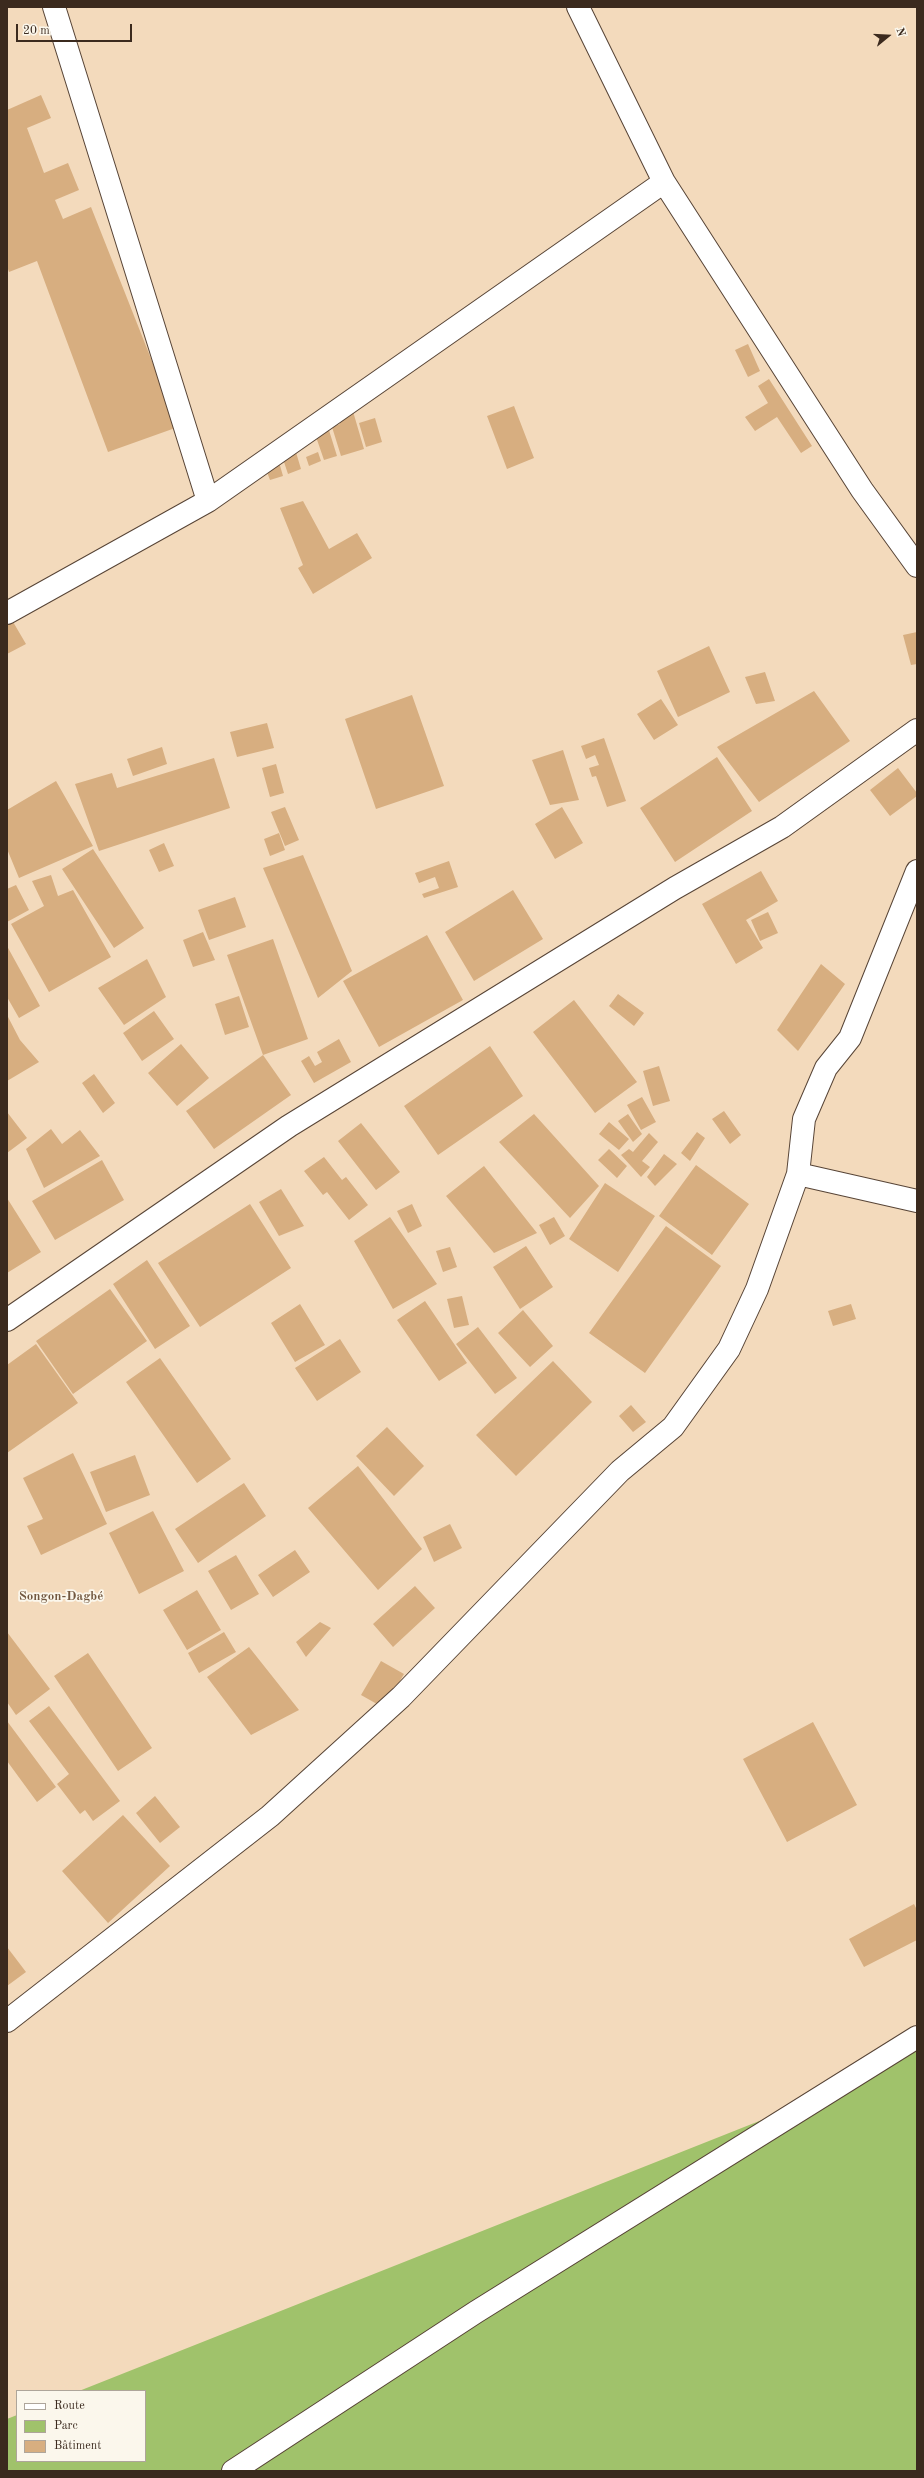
<!DOCTYPE html>
<html>
<head>
<meta charset="utf-8">
<style>
	body { margin:0 }
	#map { position:relative; width:924px; height:2478px; overflow:hidden; background:#f3dabc; font-family:"Old Standard TT",serif }
	canvas { display:block }
	.frame { position:absolute; inset:0; border:8px solid #3b2a1e; pointer-events:none }
	.legend { position:absolute; left:16px; top:2390px; width:130px; height:72px; box-sizing:border-box; background:#fbf7ec; border:1px solid #aea59a; margin:0; padding:5px 7px; list-style:none; font-size:12px; color:#3b2a1e }
	.legend li { display:flex; align-items:center; gap:8px; height:20px }
	.legend b { width:20px; border:1px solid #aea59a }
	.north { position:absolute; left:868px; top:16px; width:40px; height:40px; -webkit-text-stroke:3px #fbf7ec; paint-order:stroke; rotate:72deg; font-size:11px; font-weight:700; line-height:16px; text-align:center; color:#3b2a1e }
	.north::after { content:''; display:block; margin:auto; width:14px; height:18px; background:#3b2a1e; clip-path:polygon(50% 0,100% 100%,50% 72%,0 100%) }
	.scale { position:absolute; left:16px; top:24px; width:116px; height:18px; box-sizing:border-box; border:2px solid #3b2a1e; border-top:0; padding-left:5px; font-size:12px; line-height:14px; white-space:nowrap; color:#3b2a1e; -webkit-text-stroke:3px #fbf7ec; paint-order:stroke }
</style>
</head>
<body>
<div id="map">
<canvas width="924" height="2478"></canvas>
<div class="frame"></div>
<ul class="legend">
<li><b style="height:5px;background:#fff"></b>Route</li>
<li><b style="height:11px;background:#a0c26b"></b>Parc</li>
<li><b style="height:11px;background:#d7ae80"></b>Bâtiment</li>
</ul>
<div class="north">N</div>
<div class="scale">20 m</div>
</div>
<script>
const c = document.querySelector('canvas').getContext('2d');
c.lineJoin = 'round';
function paint(path, color) { c.fillStyle = color; c.fill(path, 'evenodd'); }
const poly = rows => new Path2D(rows.map(r => 'M' + r).join(''));
function trace(path, color, width, dash) { c.strokeStyle = color; c.lineWidth = width; c.lineCap = dash ? 'butt' : 'round'; c.setLineDash(dash || []); c.stroke(path); }
function label(font, color, halo, rows, align = 'center') {
  c.font = font + ' "Old Standard TT",serif'; c.lineWidth = 3.5; c.setLineDash([]); c.textBaseline = 'middle'; c.strokeStyle = halo; c.fillStyle = color; for (const [text, x, y, turn = 0] of rows) {
    c.save(); c.translate(x, y); c.rotate((+turn || 0) * Math.PI / 180); c.textAlign = isNaN(turn) ? turn : align; if (halo) c.strokeText(text, 0, 0); c.fillText(text, 0, 0); c.restore();
  }
}
paint(poly([
	[917,2036,917,2471,7,2471,7,2419,17,2415,17,2461,145,2461,145,2391,79,2391,845,2087]
]), '#a0c26b');
paint(poly([
	[41,95,51,118,27,128,44,173,68,163,79,190,55,200,63,219,91,207,178,427,108,452,37,261,9,272,7,266,7,110],
	[748,344,760,371,748,377,735,350],
	[769,379,812,446,801,453,777,417,755,431,745,417,768,403,758,386],
	[514,406,534,458,507,469,487,416],
	[352,408,364,449,341,456,332,427,340,424,336,413],
	[375,418,382,442,366,447,359,423],
	[328,427,337,456,324,460,314,431],
	[292,439,301,469,288,474,278,444],
	[275,448,283,476,270,480,267,472,245,478,241,464,263,459],
	[318,452,321,461,309,466,306,457],
	[303,501,329,549,357,533,372,558,313,594,298,568,303,565,280,508],
	[7,615,9,615,26,644,7,654],
	[917,632,917,664,911,665,903,635],
	[709,646,730,692,678,717,657,671],
	[765,672,775,701,756,704,745,677],
	[814,691,850,741,759,802,717,747],
	[412,695,444,786,376,809,345,719],
	[661,699,678,725,654,740,637,714],
	[267,723,274,748,237,757,230,732],
	[604,738,626,801,607,807,596,776,592,777,589,768,599,765,595,755,586,759,581,746],
	[162,747,167,764,133,776,127,759],
	[563,750,579,800,550,805,532,760],
	[717,757,752,811,675,862,640,808],
	[214,758,230,808,99,851,75,784,112,773,117,788],
	[276,764,284,793,270,797,262,768],
	[898,768,917,793,917,796,890,816,870,790],
	[56,781,93,846,19,878,7,849,7,810],
	[285,807,299,840,285,846,271,812],
	[562,807,583,843,555,859,535,824],
	[279,833,285,850,270,856,264,839],
	[164,843,174,866,159,872,149,850],
	[93,849,144,928,114,948,62,869],
	[303,855,352,971,318,998,263,868],
	[449,861,458,887,424,898,422,894,439,888,435,877,419,883,415,873],
	[761,871,778,901,746,920,763,948,736,964,702,904],
	[51,875,58,896,73,890,111,957,49,992,11,924,44,906,32,881],
	[16,885,29,910,7,922,7,889],
	[513,890,543,939,474,981,445,932],
	[235,897,246,927,209,940,198,910],
	[768,912,778,933,760,941,751,920],
	[203,932,215,960,193,967,183,940],
	[427,935,463,1000,379,1047,343,981],
	[273,939,308,1039,263,1055,227,955],
	[7,946,40,1006,19,1018,7,997],
	[147,959,166,997,124,1025,98,988],
	[821,964,845,984,798,1051,777,1030],
	[618,994,644,1013,634,1026,609,1006],
	[239,996,249,1027,225,1035,215,1004],
	[574,1000,637,1082,595,1113,533,1032],
	[154,1011,174,1039,142,1061,123,1033],
	[7,1015,20,1040,39,1062,7,1081],
	[339,1039,351,1062,314,1083,301,1061,309,1056,315,1066,322,1062,317,1052],
	[181,1044,209,1078,177,1106,148,1073],
	[490,1046,523,1096,438,1155,404,1106],
	[263,1055,291,1095,214,1149,186,1111],
	[659,1066,670,1101,653,1106,643,1071],
	[94,1074,115,1103,103,1113,82,1083],
	[642,1097,656,1122,641,1130,627,1105],
	[724,1111,741,1135,730,1144,712,1119],
	[7,1112,27,1138,7,1153],
	[534,1114,599,1186,570,1218,499,1142],
	[628,1114,642,1134,633,1142,618,1121],
	[609,1122,629,1139,619,1150,599,1134],
	[361,1123,400,1172,376,1190,338,1141],
	[51,1129,62,1144,80,1130,100,1156,44,1188,26,1149],
	[697,1132,705,1138,690,1161,681,1153],
	[649,1133,658,1142,642,1161,650,1167,641,1177,621,1155,629,1149,633,1152],
	[609,1149,627,1166,617,1178,598,1160],
	[664,1154,677,1164,655,1186,647,1177],
	[324,1157,342,1180,346,1177,368,1205,349,1220,327,1192,323,1195,304,1171],
	[102,1160,124,1200,55,1240,32,1201],
	[696,1165,749,1204,712,1255,659,1216],
	[484,1166,537,1233,494,1253,446,1196],
	[605,1183,655,1216,618,1272,569,1239],
	[281,1189,304,1226,279,1236,259,1202],
	[7,1198,41,1252,7,1273],
	[250,1204,291,1268,200,1327,158,1263],
	[412,1204,422,1226,408,1233,397,1211],
	[390,1217,437,1284,393,1309,354,1241],
	[554,1217,565,1236,550,1245,539,1225],
	[666,1226,721,1266,645,1373,589,1333],
	[526,1246,553,1287,520,1309,493,1267],
	[450,1247,457,1267,443,1272,436,1251],
	[147,1260,190,1326,155,1349,113,1284],
	[110,1289,147,1341,73,1394,36,1341],
	[462,1296,469,1325,454,1328,447,1299],
	[425,1301,467,1363,439,1381,397,1320],
	[300,1304,325,1345,295,1362,271,1323],
	[851,1304,856,1319,833,1326,828,1311],
	[523,1310,553,1346,530,1367,498,1333],
	[478,1327,517,1378,495,1394,456,1344],
	[340,1339,361,1372,317,1401,295,1368],
	[36,1344,78,1403,7,1453,7,1365],
	[160,1358,231,1459,197,1483,126,1382],
	[553,1361,592,1402,516,1476,476,1435],
	[631,1405,646,1422,633,1432,619,1416],
	[387,1427,424,1466,394,1496,356,1456],
	[73,1453,107,1524,41,1555,27,1526,43,1519,23,1478],
	[135,1455,150,1495,106,1512,90,1472],
	[358,1466,422,1549,378,1590,308,1508],
	[244,1483,266,1516,198,1563,175,1529],
	[153,1511,184,1571,139,1594,109,1533],
	[450,1524,462,1548,434,1562,423,1537],
	[295,1550,310,1572,273,1597,258,1575],
	[236,1555,259,1594,231,1610,208,1571],
	[415,1586,435,1608,393,1647,373,1624],
	[197,1590,221,1630,187,1650,163,1610],
	[320,1622,331,1628,306,1657,296,1642],
	[7,1632,50,1689,16,1715,7,1702],
	[224,1632,236,1652,199,1673,188,1653],
	[249,1647,299,1710,251,1735,207,1677],
	[88,1653,152,1748,118,1771,54,1676],
	[381,1661,404,1674,384,1708,361,1695],
	[49,1706,120,1801,93,1821,85,1810,80,1814,57,1784,69,1774,29,1721],
	[7,1721,56,1787,37,1802,7,1761],
	[813,1722,857,1805,787,1842,743,1759],
	[155,1796,180,1827,160,1843,136,1813],
	[123,1815,170,1866,108,1923,62,1871],
	[914,1904,917,1910,917,1940,864,1967,849,1939],
	[7,1947,26,1972,7,1986]
]), '#d7ae80');
const street = poly([
	[54,7,208,501],
	[578,7,664,182,862,490,917,566],
	[7,613,208,501,664,182],
	[798,1174,917,1201],
	[7,1320,289,1126,675,888,782,827,917,730],
	[7,2021,270,1816,401,1697,620,1471,673,1427,729,1349,757,1289,798,1174,804,1119,826,1068,850,1038,917,871],
	[233,2471,476,2312,917,2037]
]);
trace(street, '#574436', 24);
trace(street, '#fff', 22);
label('bold 13px', '#725840', '#fbf7ec', [
	["Songon-Dagbé",61,1597]
]);
</script>
</body>
</html>
